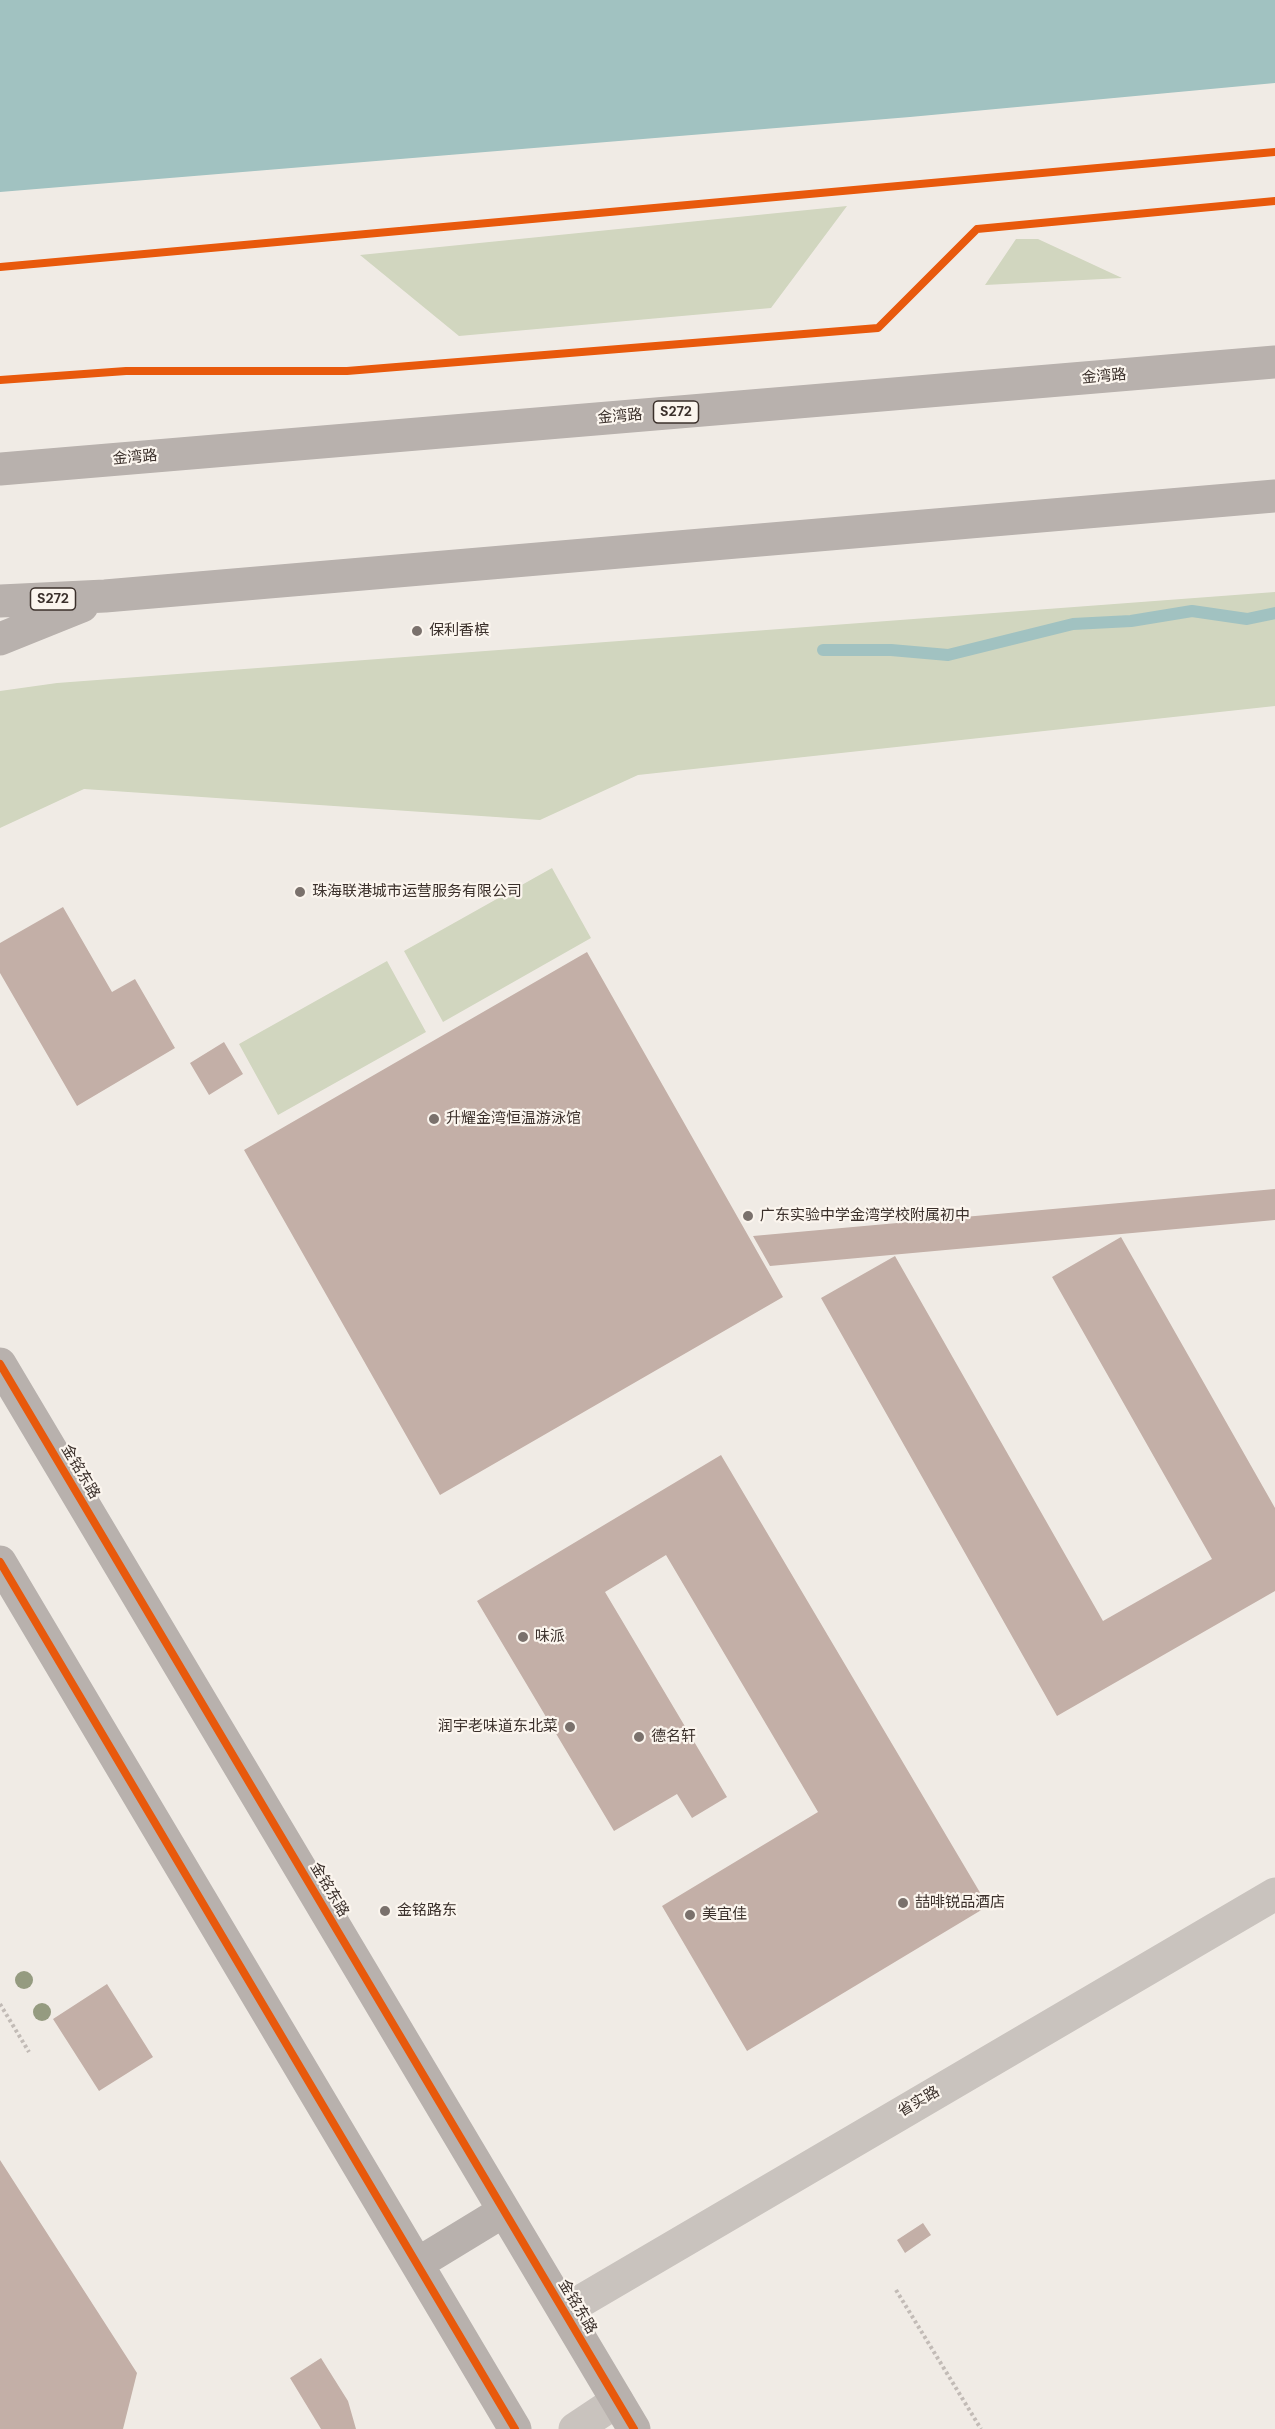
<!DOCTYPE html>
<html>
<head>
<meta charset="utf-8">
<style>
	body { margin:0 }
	canvas { display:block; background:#f0ebe5 }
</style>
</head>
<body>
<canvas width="1275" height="2429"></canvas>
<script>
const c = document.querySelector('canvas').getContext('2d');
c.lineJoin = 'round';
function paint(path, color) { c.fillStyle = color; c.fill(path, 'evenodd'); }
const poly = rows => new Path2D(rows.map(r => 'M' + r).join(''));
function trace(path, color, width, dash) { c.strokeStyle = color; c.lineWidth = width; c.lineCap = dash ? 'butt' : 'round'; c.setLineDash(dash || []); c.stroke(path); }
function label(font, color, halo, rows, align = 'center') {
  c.font = font + ' "DM Sans","Noto Sans SC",sans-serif'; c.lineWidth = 4.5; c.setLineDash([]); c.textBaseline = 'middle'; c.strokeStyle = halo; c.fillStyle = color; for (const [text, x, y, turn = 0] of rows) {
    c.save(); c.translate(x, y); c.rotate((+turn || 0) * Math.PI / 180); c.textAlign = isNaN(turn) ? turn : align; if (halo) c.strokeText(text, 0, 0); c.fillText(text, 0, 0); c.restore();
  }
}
paint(poly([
	[847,206,771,308,459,336,360,255],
	[1016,239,1038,239,1122,278,985,285],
	[1275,592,1275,706,638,775,540,820,84,789,0,828,0,691,57,683],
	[552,868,591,938,443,1022,404,951],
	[387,961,426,1032,278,1115,239,1044]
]), '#d1d6bf');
paint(poly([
	[0,0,1275,0,1275,83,910,117,0,192]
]), '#a1c2c1');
trace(poly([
	[823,650,891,650,948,655,1073,624,1131,621,1192,611,1247,619,1275,613]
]), '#a1c2c1', 12);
paint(poly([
	[63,907,112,992,135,979,175,1048,77,1106,0,973,0,943],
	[587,952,783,1297,440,1495,244,1150],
	[224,1042,243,1074,209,1095,190,1063],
	[1275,1189,1275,1220,770,1266,753,1236],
	[1121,1237,1275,1508,1275,1591,1057,1716,821,1298,895,1256,1103,1621,1212,1559,1052,1277],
	[721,1455,988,1906,747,2051,662,1906,818,1812,666,1555,605,1592,727,1797,692,1818,677,1794,614,1831,477,1601],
	[107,1984,153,2057,99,2091,53,2019],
	[0,2160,137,2373,123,2429,0,2429],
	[923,2223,931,2235,905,2253,897,2240],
	[321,2358,348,2401,356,2429,321,2429,290,2378]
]), '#c3afa7');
trace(poly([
	[0,2004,29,2052],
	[896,2290,981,2429]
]), '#c2bbb6', 4, [3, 3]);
trace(poly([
	[564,2311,1275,1894],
	[575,2429,617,2401]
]), '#c9c3be', 33);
trace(poly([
	[0,469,1275,362],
	[0,601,105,596,1275,496],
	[0,639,82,606],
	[0,1364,634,2429],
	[0,1562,515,2429],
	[417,2264,504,2211]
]), '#b8b1ad', 33);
trace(poly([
	[0,267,1275,152],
	[0,380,126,371,347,371,878,328,977,229,1275,201],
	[0,1364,634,2429],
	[0,1562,515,2429]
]), '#e8590c', 8);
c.fillStyle = '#959b80';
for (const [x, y] of [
	[24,1980],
	[42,2012]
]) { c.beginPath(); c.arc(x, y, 9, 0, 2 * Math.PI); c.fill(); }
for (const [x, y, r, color] of [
	[417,631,6,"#7a716c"],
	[300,892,6,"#7a716c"],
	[434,1119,6,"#7a716c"],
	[748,1216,6,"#7a716c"],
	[523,1637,6,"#7a716c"],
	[570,1727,6,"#7a716c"],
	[639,1737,6,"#7a716c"],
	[903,1903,6,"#7a716c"],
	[385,1911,6,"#7a716c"],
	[690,1915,6,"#7a716c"]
]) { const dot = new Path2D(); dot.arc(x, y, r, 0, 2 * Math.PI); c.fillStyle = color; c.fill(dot); trace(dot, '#fbf5ee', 2); }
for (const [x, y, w] of [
	[676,412,45],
	[53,599,45]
]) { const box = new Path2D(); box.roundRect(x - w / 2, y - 11, w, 22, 4.5); c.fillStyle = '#fbf5ee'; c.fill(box); trace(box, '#3b302b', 1.5); }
label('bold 14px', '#3b302b', null, [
	["S272",676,412],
	["S272",53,599]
]);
label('15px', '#3b302b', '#fbf5ee', [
	["金湾路",1104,377,-5],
	["金湾路",620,417,-5],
	["金湾路",135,458,-5],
	["金铭东路",80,1472,59],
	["金铭东路",329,1890,59],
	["省实路",919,2102,-30],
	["金铭东路",577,2307,59]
]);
label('15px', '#3b302b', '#fbf5ee', [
	["保利香槟",429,631],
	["珠海联港城市运营服务有限公司",312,892],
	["升耀金湾恒温游泳馆",446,1119],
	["广东实验中学金湾学校附属初中",760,1216],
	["味派",535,1637],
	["润宇老味道东北菜",558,1727,"right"],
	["德名轩",651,1737],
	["喆啡锐品酒店",915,1903],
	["金铭路东",397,1911],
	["美宜佳",702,1915]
], 'left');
</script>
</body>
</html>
